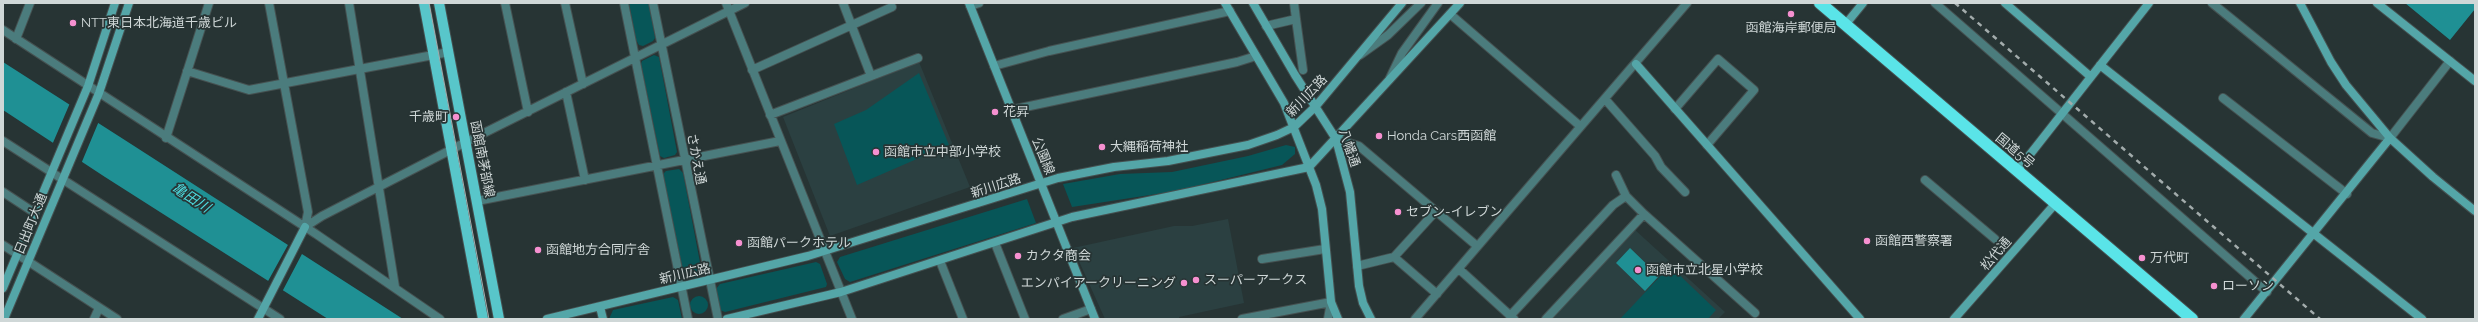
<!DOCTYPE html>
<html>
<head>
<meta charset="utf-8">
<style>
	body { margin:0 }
	#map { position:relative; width:2478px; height:322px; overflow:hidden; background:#273434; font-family:Raleway,sans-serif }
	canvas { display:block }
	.frame { position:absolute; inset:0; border:4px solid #cfd7d7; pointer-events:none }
</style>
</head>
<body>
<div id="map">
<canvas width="2478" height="322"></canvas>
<div class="frame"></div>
</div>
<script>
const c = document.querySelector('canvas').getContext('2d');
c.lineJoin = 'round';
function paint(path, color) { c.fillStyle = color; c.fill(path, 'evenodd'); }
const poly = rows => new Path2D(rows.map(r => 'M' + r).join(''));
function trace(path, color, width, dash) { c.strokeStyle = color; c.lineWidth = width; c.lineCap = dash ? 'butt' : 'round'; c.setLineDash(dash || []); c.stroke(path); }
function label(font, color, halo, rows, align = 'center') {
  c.font = font + ' Raleway,"Noto Sans JP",sans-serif'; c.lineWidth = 3.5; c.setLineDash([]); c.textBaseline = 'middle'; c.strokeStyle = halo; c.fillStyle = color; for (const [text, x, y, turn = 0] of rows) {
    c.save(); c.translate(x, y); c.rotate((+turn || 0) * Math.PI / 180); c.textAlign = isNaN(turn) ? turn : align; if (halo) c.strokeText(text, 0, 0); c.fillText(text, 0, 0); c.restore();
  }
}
paint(poly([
	[919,62,970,187,830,236,783,117],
	[1228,219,1244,303,1179,317,1179,319,1105,319,1073,248,1174,226,1192,226],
	[1634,229,1725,312,1718,319,1552,319]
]), '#2b4041');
paint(poly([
	[629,3,649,3,655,38,653,41,643,46,639,45,636,40],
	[654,55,659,57,677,152,675,155,664,158,660,156,641,64,642,61],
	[919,73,949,145,857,185,834,124,866,110],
	[1286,145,1295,147,1295,154,1282,165,1176,191,1072,207,1063,184,1120,174,1172,172,1248,156],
	[679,169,683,173,702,273,700,277,688,279,684,276,663,174,666,171],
	[1027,199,1036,223,850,282,845,279,837,262,840,257],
	[816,262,820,264,827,284,826,287,725,312,720,310,716,289,720,284],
	[1670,266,1716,310,1708,319,1620,319],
	'690 305a9 9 0 1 1 18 0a9 9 0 1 1-18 0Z',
	[673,297,678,300,682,319,609,319,613,310]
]), '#075658');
paint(poly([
	[2405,3,2475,3,2475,9,2450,40],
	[3,62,131,144,403,319,328,319,105,177,3,110],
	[1630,248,1659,276,1645,291,1616,263]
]), '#1f9094');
paint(poly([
	[70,103,99,121,81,164,52,145],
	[289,243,303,252,282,292,267,283]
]), '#273434');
const street = poly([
	[269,3,308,212,305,227],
	[349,3,395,287],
	[505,3,528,112],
	[565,3,583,84],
	[624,3,688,319],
	[653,3,718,319],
	[726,3,852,319],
	[843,3,871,76],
	[1935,3,2267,292],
	[2212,3,2372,133,2390,138,2450,61],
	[970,6,979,3],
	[1450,14,1580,126],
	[1296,19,1303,70],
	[1266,26,1296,19,1294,3],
	[3,30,316,234,440,319],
	[16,39,30,3],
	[1360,55,1388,35,1421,3],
	[994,66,1049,51,1230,11],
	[752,70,892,7],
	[187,71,249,90,449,52],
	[1390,78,1402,53,1438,3],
	[566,92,585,180],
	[2223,98,2347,194],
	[1605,99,1655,156,1661,167,1685,192],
	[1675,109,1718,59,1754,90,1707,145],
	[1011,110,1237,62,1256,56],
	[770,115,918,58],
	[166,138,209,3],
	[1336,139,1359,146,1477,246],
	[3,141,280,319],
	[1616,175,1626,196,1644,214,1755,313],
	[1925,180,1995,239],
	[3,192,35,213],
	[477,201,780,141],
	[305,227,322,216,466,142,745,3],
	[995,243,1025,319],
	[3,245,117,319],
	[1394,257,1437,294],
	[1262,259,1325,249],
	[940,261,963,319],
	[1357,266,1394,257,1436,211],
	[1459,269,1514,319],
	[1510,316,1613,205,1626,196],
	[94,319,99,308],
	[1063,319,1091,309],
	[1242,319,1331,302,1328,319],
	[1415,319,1687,3],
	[1546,319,1644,214]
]);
const secondary = poly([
	[969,3,1095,319],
	[1225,3,1284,103,1316,185,1322,209,1331,302,1338,319],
	[1253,3,1295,75,1336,139,1350,192,1359,286,1363,303,1371,319],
	[2005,3,2091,77],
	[2300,3,2331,62,2346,85,2390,138,2433,177,2475,211],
	[2377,3,2475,81],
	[1845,25,1863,3],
	[1636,64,1860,319],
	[2100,65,2422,319],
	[2017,171,2149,3],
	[3,288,88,86,115,3],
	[600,307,603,319],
	[4,319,99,93,129,3],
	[258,319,305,227],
	[547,319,808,256,1058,178,1114,167,1168,161,1248,145,1277,135,1294,127,1316,106,1402,3],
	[727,319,841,292,1072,217,1309,167,1460,3],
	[1954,319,2055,204],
	[2244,319,2390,138]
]);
const primary = poly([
	[424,3,483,319],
	[439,3,499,319]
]);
const highway = poly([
	[1820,3,2192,319]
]);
trace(street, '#455151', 10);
trace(secondary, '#455151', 10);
trace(primary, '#455151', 12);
trace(highway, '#455151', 14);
trace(street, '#4b7c7d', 8);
trace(secondary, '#54a6a8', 8);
trace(primary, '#58c6ca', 10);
trace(highway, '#5ae4e8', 12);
trace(poly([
	[429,3,489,319]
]), '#a3acac', 1);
trace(poly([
	[1955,3,2320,319]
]), '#a3acac', 2.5, [5, 5]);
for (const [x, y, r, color] of [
	[1791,14,4,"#f690d0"],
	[73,23,4,"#f690d0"],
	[995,112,4,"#f690d0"],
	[456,117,4,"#f690d0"],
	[1379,136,4,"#f690d0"],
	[1102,147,4,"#f690d0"],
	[876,152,4,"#f690d0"],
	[1398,212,4,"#f690d0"],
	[1867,241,4,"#f690d0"],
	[739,243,4,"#f690d0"],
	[538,250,4,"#f690d0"],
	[1018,256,4,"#f690d0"],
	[2142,258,4,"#f690d0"],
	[1638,270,4,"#f690d0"],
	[1196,280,4,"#f690d0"],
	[1184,283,4,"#f690d0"],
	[2214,286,4,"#f690d0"]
]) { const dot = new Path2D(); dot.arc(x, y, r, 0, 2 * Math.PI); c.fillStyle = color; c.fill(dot); trace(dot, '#273434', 1.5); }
label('13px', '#cfd7d7', '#273434', [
	["NTT東日本北海道千歳ビル",81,23],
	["函館海岸郵便局",1791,28,"center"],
	["花昇",1003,112],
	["千歳町",448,117,"right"],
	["Honda Cars西函館",1387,136],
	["大縄稲荷神社",1110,147],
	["函館市立中部小学校",884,152],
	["セブン-イレブン",1406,212],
	["函館西警察署",1875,241],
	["函館パークホテル",747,243],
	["函館地方合同庁舎",546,250],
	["カクタ商会",1026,256],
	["万代町",2150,258],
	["函館市立北星小学校",1646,270],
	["スーパーアークス",1204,280],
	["エンパイアークリーニング",1176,283,"right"],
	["ローソン",2222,286]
], 'left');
label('13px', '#cfd7d7', '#273434', [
	["新川広路",1307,96,-46],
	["八幡通",1349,148,71],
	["国道5号",2015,151,40],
	["公園線",1043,156,68],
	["函館南茅部線",482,159,79],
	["さかえ通",696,159,79],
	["新川広路",996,186,-18],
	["日出町大通",31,224,-68],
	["松代通",1996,254,-49],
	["新川広路",685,274,-13]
]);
label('italic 14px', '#4ddade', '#273434', [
	["亀田川",191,198,33]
]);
</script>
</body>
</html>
